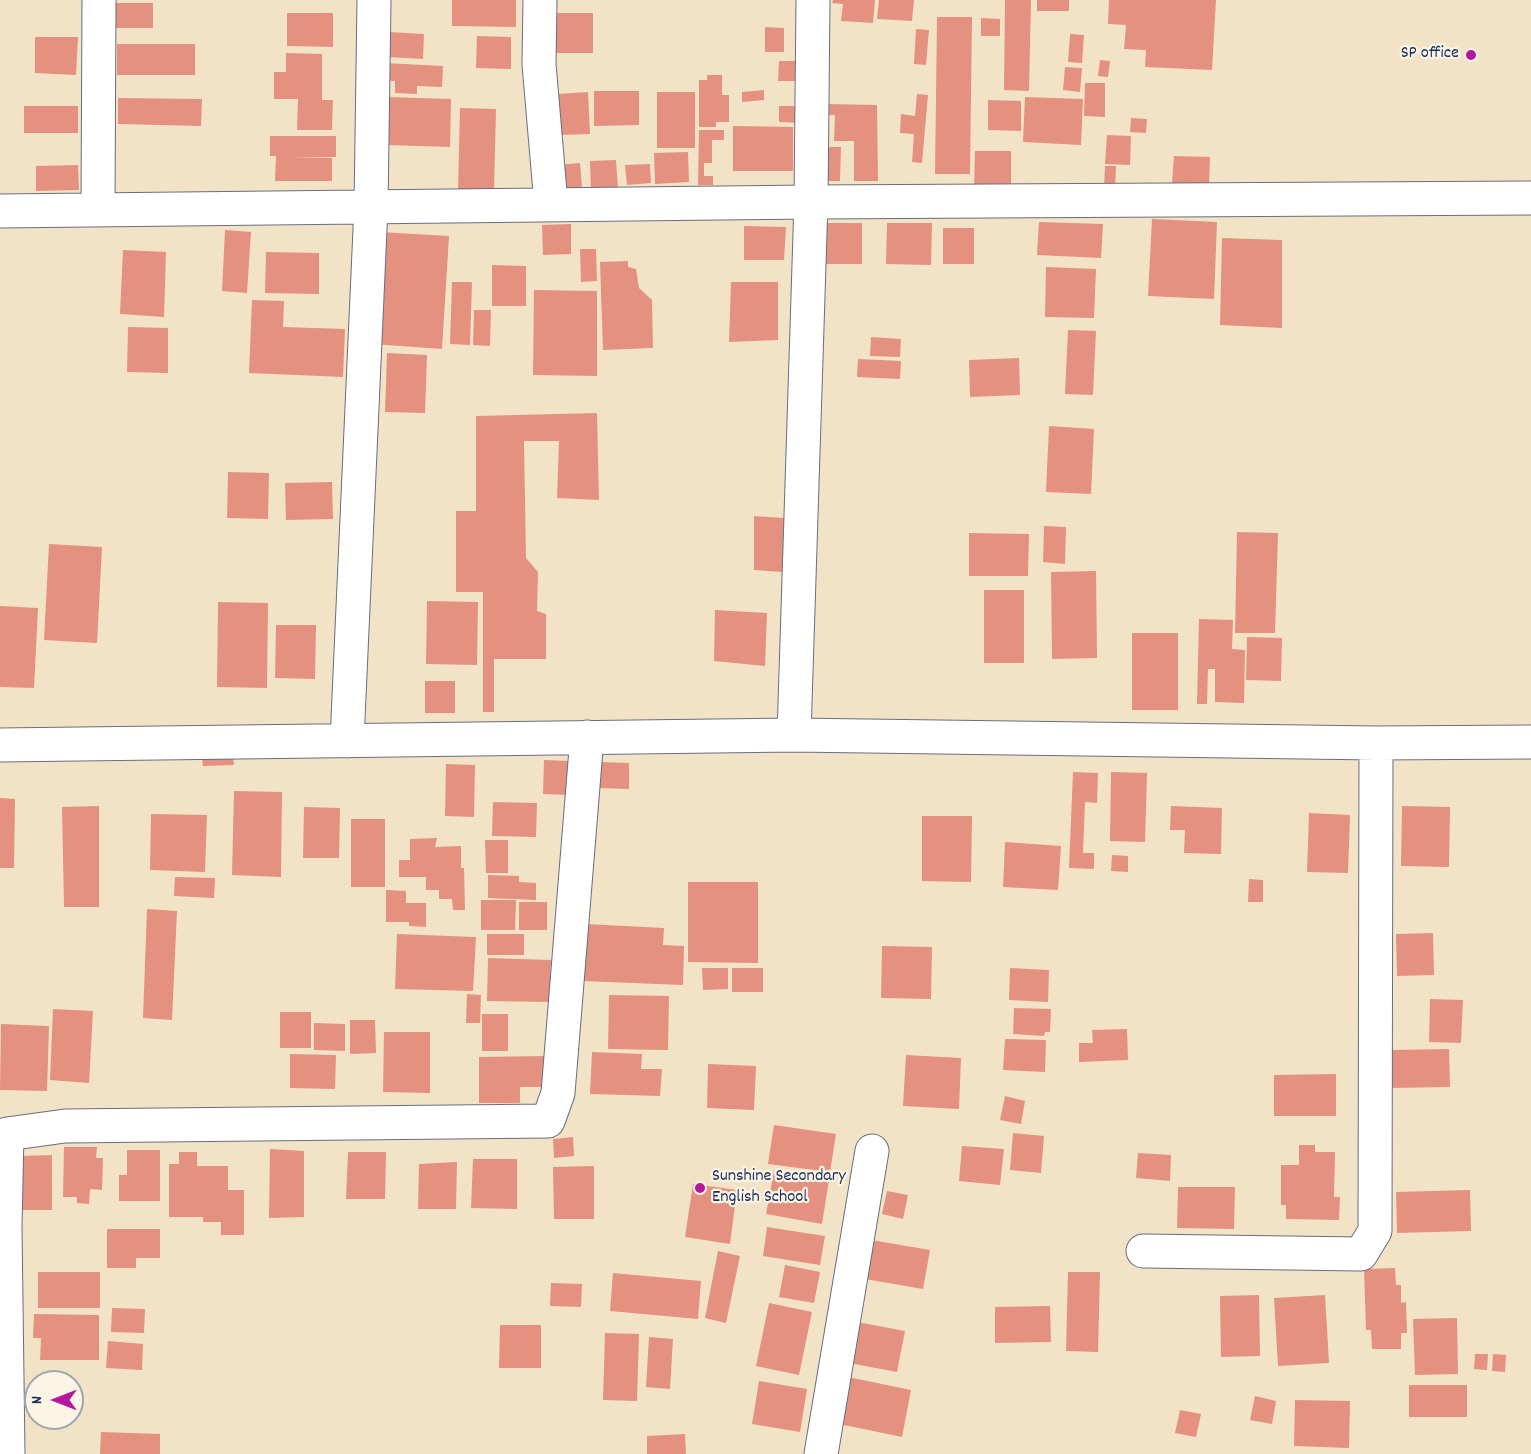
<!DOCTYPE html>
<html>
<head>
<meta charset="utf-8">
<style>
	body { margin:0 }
	#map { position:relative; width:1531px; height:1454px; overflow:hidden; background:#f3e3c6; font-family:Dekko,sans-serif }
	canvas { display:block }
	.north { position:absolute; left:24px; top:1370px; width:60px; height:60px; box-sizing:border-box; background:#fcf5e5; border:2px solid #a2a6af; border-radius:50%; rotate:270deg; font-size:16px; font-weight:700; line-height:24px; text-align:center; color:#1b2f5e }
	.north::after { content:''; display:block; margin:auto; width:21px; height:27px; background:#b5179e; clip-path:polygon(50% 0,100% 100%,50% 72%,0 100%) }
</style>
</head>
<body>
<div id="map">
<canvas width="1531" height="1454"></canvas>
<div class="north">N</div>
</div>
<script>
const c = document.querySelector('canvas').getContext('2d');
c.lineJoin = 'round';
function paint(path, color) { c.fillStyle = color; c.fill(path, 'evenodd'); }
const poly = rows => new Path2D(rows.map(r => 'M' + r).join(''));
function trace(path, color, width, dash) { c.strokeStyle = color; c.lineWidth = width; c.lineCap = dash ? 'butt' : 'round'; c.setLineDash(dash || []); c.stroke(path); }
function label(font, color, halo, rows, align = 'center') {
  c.font = font + ' Dekko,sans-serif'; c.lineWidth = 4.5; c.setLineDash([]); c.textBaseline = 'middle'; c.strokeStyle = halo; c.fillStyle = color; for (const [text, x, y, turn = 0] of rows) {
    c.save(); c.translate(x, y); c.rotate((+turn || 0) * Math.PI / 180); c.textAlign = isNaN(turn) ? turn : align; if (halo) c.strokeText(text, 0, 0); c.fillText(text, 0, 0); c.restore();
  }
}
paint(poly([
	[452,0,516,0,516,27,452,26],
	[833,0,875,0,873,23,841,21,843,4,832,3],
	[879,0,914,0,912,21,877,19],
	[1005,0,1031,0,1029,91,1004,90],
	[1037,0,1069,0,1069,11,1037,11],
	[1109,0,1216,0,1212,70,1145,67,1146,50,1124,49,1126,25,1108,24],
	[115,3,153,3,153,28,115,28],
	[287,13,333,13,333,47,287,46],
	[549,13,593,13,593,53,548,53],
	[937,17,972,17,970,174,935,174],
	[981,18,1000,19,1000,36,981,36],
	[765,27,784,28,784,52,765,52],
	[916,29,929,30,926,65,914,64],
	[389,32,424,34,423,59,388,57],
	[1070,34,1084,35,1082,63,1068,62],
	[477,36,511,37,511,69,476,68],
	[35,37,78,37,76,75,35,73],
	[117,44,195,44,195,75,117,75],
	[286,53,322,54,322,100,333,100,332,130,297,130,298,99,308,99,274,99,274,72,286,72],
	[1100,60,1110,61,1108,77,1098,76],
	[779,61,796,61,795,81,778,81],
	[384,63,443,66,442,87,417,86,417,94,395,93,395,81,383,81],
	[1065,67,1082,68,1080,92,1063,90],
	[707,75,722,75,722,95,729,95,729,122,716,122,716,127,699,127,699,80,707,80],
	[1085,83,1105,83,1105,117,1084,116],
	[764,90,764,100,742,102,742,92],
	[594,91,639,91,639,125,594,126],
	[588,92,590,134,560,135,558,94],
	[657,92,695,92,695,148,657,148],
	[917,94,928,95,922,163,912,162,914,134,900,133,901,114,915,116],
	[387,97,451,99,450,147,386,145],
	[1025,97,1083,99,1081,145,1023,142],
	[118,98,202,99,201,126,118,124],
	[988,100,1021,101,1021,131,988,130],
	[826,104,877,105,878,181,854,181,854,141,834,141,835,115,825,115],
	[24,106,78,106,78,133,24,133],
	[779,106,805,106,804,123,779,122],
	[460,108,496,109,494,191,458,190],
	[1131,118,1147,119,1146,133,1130,132],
	[733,126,793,127,793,171,733,171],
	[699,130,724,130,724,140,712,140,712,163,704,163,704,176,713,176,713,185,698,185],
	[1107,135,1131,136,1130,165,1105,164],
	[270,136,336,136,336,157,290,157,332,158,332,181,275,181,276,156,270,156],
	[826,147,841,147,840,181,826,181],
	[975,151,1011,151,1011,191,974,191],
	[688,152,689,182,655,184,654,153],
	[1174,156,1210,157,1209,185,1172,183],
	[616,160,618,188,591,190,590,161],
	[580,163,582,187,562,189,559,165],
	[650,164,651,183,627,185,625,165],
	[78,165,79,190,36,191,36,166],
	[1105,166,1116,166,1115,190,1104,189],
	[1152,219,1217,222,1214,299,1148,296],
	[1039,222,1103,224,1101,258,1037,255],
	[821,223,862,223,862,264,821,264],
	[887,223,932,223,931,265,886,264],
	[571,224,571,254,543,255,542,225],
	[744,226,786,227,784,260,744,260],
	[943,228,974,228,974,264,943,264],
	[225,230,251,232,247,293,222,291],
	[379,232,449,236,442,349,372,344],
	[1222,238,1282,240,1282,328,1220,325],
	[580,249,596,249,597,281,581,282],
	[123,250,166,252,164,317,120,314],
	[266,252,319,253,319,294,265,293],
	[628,261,628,267,636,269,639,288,652,300,653,348,603,350,600,262],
	[492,265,526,266,526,306,492,306],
	[1046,267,1096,269,1094,318,1045,317],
	[452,282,472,282,470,345,450,344],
	[731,282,778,282,778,340,729,342],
	[534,290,597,291,597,376,533,375],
	[252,300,284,301,283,327,345,329,343,377,249,373],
	[474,310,491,310,490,346,473,345],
	[128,327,168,328,168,373,127,372],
	[1068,330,1096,331,1093,395,1065,394],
	[871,337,901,339,900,357,870,356],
	[387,353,427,355,425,413,385,412],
	[1019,358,1020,395,970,397,969,360],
	[858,359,901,361,900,379,857,377],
	[597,413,599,500,557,498,559,441,524,441,526,558,538,572,537,611,546,614,546,659,494,659,494,712,483,712,483,592,456,592,456,511,476,511,476,416],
	[1049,426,1094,429,1091,494,1046,492],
	[228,472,269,473,268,519,227,518],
	[332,482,333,519,286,520,285,483],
	[754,516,784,518,782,572,754,570],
	[1044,526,1066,527,1065,564,1043,562],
	[1237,532,1278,533,1275,633,1235,633],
	[969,533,1029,534,1028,576,969,576],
	[49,544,102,547,97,643,44,640],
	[1096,571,1097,658,1052,659,1051,572],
	[984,590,1024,590,1024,663,984,663],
	[427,601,478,602,477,665,426,664],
	[218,602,268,603,267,688,217,687],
	[0,606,38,608,34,688,0,687],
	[715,610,767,613,765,666,714,661],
	[1199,619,1233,620,1232,649,1245,650,1244,703,1215,702,1215,669,1208,669,1207,704,1197,704],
	[276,625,316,625,315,679,275,678],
	[1132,633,1178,633,1178,710,1132,710],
	[1247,637,1282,638,1281,681,1246,680],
	[425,681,455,681,455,713,425,713],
	[233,756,234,765,203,766,202,757],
	[544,760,570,761,569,795,543,794],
	[600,762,629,763,629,789,600,788],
	[446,764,475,765,474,817,445,816],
	[1073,772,1098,773,1097,803,1085,802,1083,853,1094,853,1094,869,1069,868],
	[1111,772,1147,773,1145,842,1110,841],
	[234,791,282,792,281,877,232,875],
	[0,798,15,799,14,868,0,868],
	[493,802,537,803,536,837,492,836],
	[99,806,99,907,64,907,62,807],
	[1171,806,1222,808,1221,854,1184,853,1185,830,1170,830],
	[1402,806,1450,807,1449,867,1401,866],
	[304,807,340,808,339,858,303,858],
	[1309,813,1350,815,1348,873,1307,872],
	[151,814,207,815,205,872,150,870],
	[922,816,972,816,971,882,922,881],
	[351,819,385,819,385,887,351,887],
	[437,838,435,847,461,846,461,868,464,868,465,910,453,910,452,899,439,899,439,890,426,890,426,877,399,877,399,860,410,860,410,839],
	[485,840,508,840,508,873,486,873],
	[1005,842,1061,846,1058,890,1003,887],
	[1112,855,1128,856,1128,872,1111,871],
	[488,875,519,876,519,882,536,883,536,900,488,898],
	[175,877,215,878,214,898,174,896],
	[1249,879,1263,880,1263,902,1248,902],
	[688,882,758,882,758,963,688,962],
	[386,890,406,891,406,903,426,903,426,927,409,926,409,922,386,922],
	[481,900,516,900,515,930,481,930],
	[519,902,547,902,547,930,519,930],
	[147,909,177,911,172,1020,143,1018],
	[585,924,664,928,663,945,684,946,683,985,582,981],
	[1433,933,1434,975,1397,976,1396,934],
	[397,934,476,937,473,991,395,989],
	[487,934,524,934,524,955,487,955],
	[882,946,932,947,931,999,881,998],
	[488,958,551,960,549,1002,487,1001],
	[702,968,728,968,728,989,703,990],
	[732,968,763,968,763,992,732,992],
	[1010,968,1049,970,1048,1002,1009,1000],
	[467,994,481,995,480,1023,466,1023],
	[609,995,669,996,668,1050,608,1049],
	[1430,999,1463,1000,1461,1043,1429,1042],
	[1014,1008,1051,1009,1050,1032,1045,1032,1044,1036,1013,1034],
	[53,1009,93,1011,89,1083,50,1080],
	[280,1012,311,1012,311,1048,280,1048],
	[482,1014,508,1014,508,1051,482,1051],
	[350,1020,375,1020,376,1053,350,1054],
	[314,1023,345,1024,345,1051,314,1050],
	[1,1024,49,1026,47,1091,0,1090],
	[1127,1029,1128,1060,1079,1062,1079,1043,1093,1043,1092,1030],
	[384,1032,430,1032,430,1093,383,1092],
	[1005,1039,1046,1040,1045,1072,1003,1070],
	[1449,1049,1450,1087,1390,1088,1390,1050],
	[592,1052,642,1054,641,1069,662,1069,660,1096,590,1094],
	[290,1054,336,1055,335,1089,290,1088],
	[906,1055,961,1058,959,1109,903,1106],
	[545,1056,545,1087,520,1087,520,1103,479,1103,479,1057],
	[708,1064,756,1066,754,1110,707,1108],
	[1336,1074,1336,1116,1274,1116,1274,1075],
	[1005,1096,1025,1101,1021,1124,1000,1120],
	[774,1125,836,1134,830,1172,768,1164],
	[1013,1133,1044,1136,1041,1173,1010,1170],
	[573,1137,574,1156,554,1158,553,1139],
	[1299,1145,1315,1145,1315,1152,1335,1152,1334,1197,1340,1197,1339,1220,1286,1219,1286,1205,1281,1205,1281,1165,1299,1165],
	[962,1146,1004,1149,1000,1185,959,1181],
	[64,1147,97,1147,96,1158,103,1158,102,1190,90,1189,89,1204,77,1203,77,1197,63,1197],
	[270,1149,304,1151,304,1217,269,1218],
	[127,1150,160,1150,160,1201,119,1201,119,1175,127,1175],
	[179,1152,197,1152,197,1166,228,1166,228,1190,244,1190,244,1235,221,1235,221,1222,203,1222,203,1217,169,1217,169,1164,179,1164],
	[348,1152,386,1152,385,1199,346,1199],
	[1138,1153,1171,1155,1170,1181,1136,1178],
	[52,1155,52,1210,19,1210,19,1156],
	[473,1159,517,1159,517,1209,471,1208],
	[457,1162,456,1209,418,1209,419,1164],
	[594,1166,594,1219,554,1219,553,1167],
	[774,1171,829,1180,822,1224,766,1214],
	[693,1184,737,1190,730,1244,685,1237],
	[1178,1187,1235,1187,1234,1229,1177,1228],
	[1470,1190,1471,1231,1397,1233,1396,1192],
	[887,1191,908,1195,903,1219,882,1214],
	[767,1227,825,1236,820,1265,763,1256],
	[107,1229,160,1229,160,1258,136,1258,136,1268,107,1268],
	[871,1240,930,1250,923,1289,865,1279],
	[718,1251,740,1256,726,1323,705,1318],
	[785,1265,820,1272,814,1303,779,1297],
	[1395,1268,1396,1285,1401,1285,1401,1303,1406,1302,1407,1333,1401,1333,1401,1349,1372,1349,1371,1330,1366,1330,1364,1269],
	[38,1272,100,1272,100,1308,38,1308],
	[1068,1272,1100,1272,1098,1352,1066,1351],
	[613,1273,701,1281,698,1319,610,1311],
	[551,1283,582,1284,581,1307,550,1306],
	[1259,1295,1260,1356,1221,1357,1220,1296],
	[1325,1295,1329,1363,1278,1366,1274,1298],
	[769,1303,812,1312,799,1375,756,1366],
	[1050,1306,1051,1342,995,1343,995,1307],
	[112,1308,145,1309,144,1333,111,1332],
	[34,1314,99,1315,99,1360,40,1360,41,1338,33,1338],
	[1457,1318,1458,1374,1415,1375,1413,1319],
	[857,1322,905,1331,897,1372,849,1363],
	[500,1325,541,1325,541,1368,499,1368],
	[605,1333,639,1334,637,1401,603,1400],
	[649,1337,673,1339,670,1389,646,1387],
	[108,1341,143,1344,142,1370,106,1368],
	[1475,1354,1488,1354,1487,1370,1474,1369],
	[1493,1354,1506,1355,1505,1372,1492,1371],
	[848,1377,911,1390,902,1437,839,1424],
	[759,1381,807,1389,800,1432,752,1424],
	[1409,1385,1467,1385,1467,1417,1409,1417],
	[1255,1396,1276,1401,1272,1424,1250,1420],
	[1295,1400,1350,1401,1349,1448,1294,1446],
	[1180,1410,1201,1414,1196,1437,1175,1433],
	[101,1432,160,1434,160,1454,100,1454],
	[685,1434,686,1454,647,1454,647,1436]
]), '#e49180');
const minor = poly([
	[540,0,539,64,551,204],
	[98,209,99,0],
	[0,211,811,202,1531,198],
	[794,735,811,202,813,0],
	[347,741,371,207,374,0],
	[0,745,794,735,1376,743,1531,742],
	[1143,1251,1361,1254,1375,1231,1376,743],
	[8,1454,5,1227,7,1134,65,1126,548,1121,558,1093,587,737],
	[821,1454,872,1151]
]);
trace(minor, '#676e82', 35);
trace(minor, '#fff', 33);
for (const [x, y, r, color] of [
	[1471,55,6,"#b5179e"],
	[700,1188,6,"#b5179e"]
]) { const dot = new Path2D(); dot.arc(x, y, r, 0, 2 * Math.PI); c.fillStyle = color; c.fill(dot); trace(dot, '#fcf5e5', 2); }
label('18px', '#1b2f5e', '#fcf5e5', [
	["SP office",1459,55],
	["Sunshine Secondary",712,1178,"left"],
	["English School",712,1199,"left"]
], 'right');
</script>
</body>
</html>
